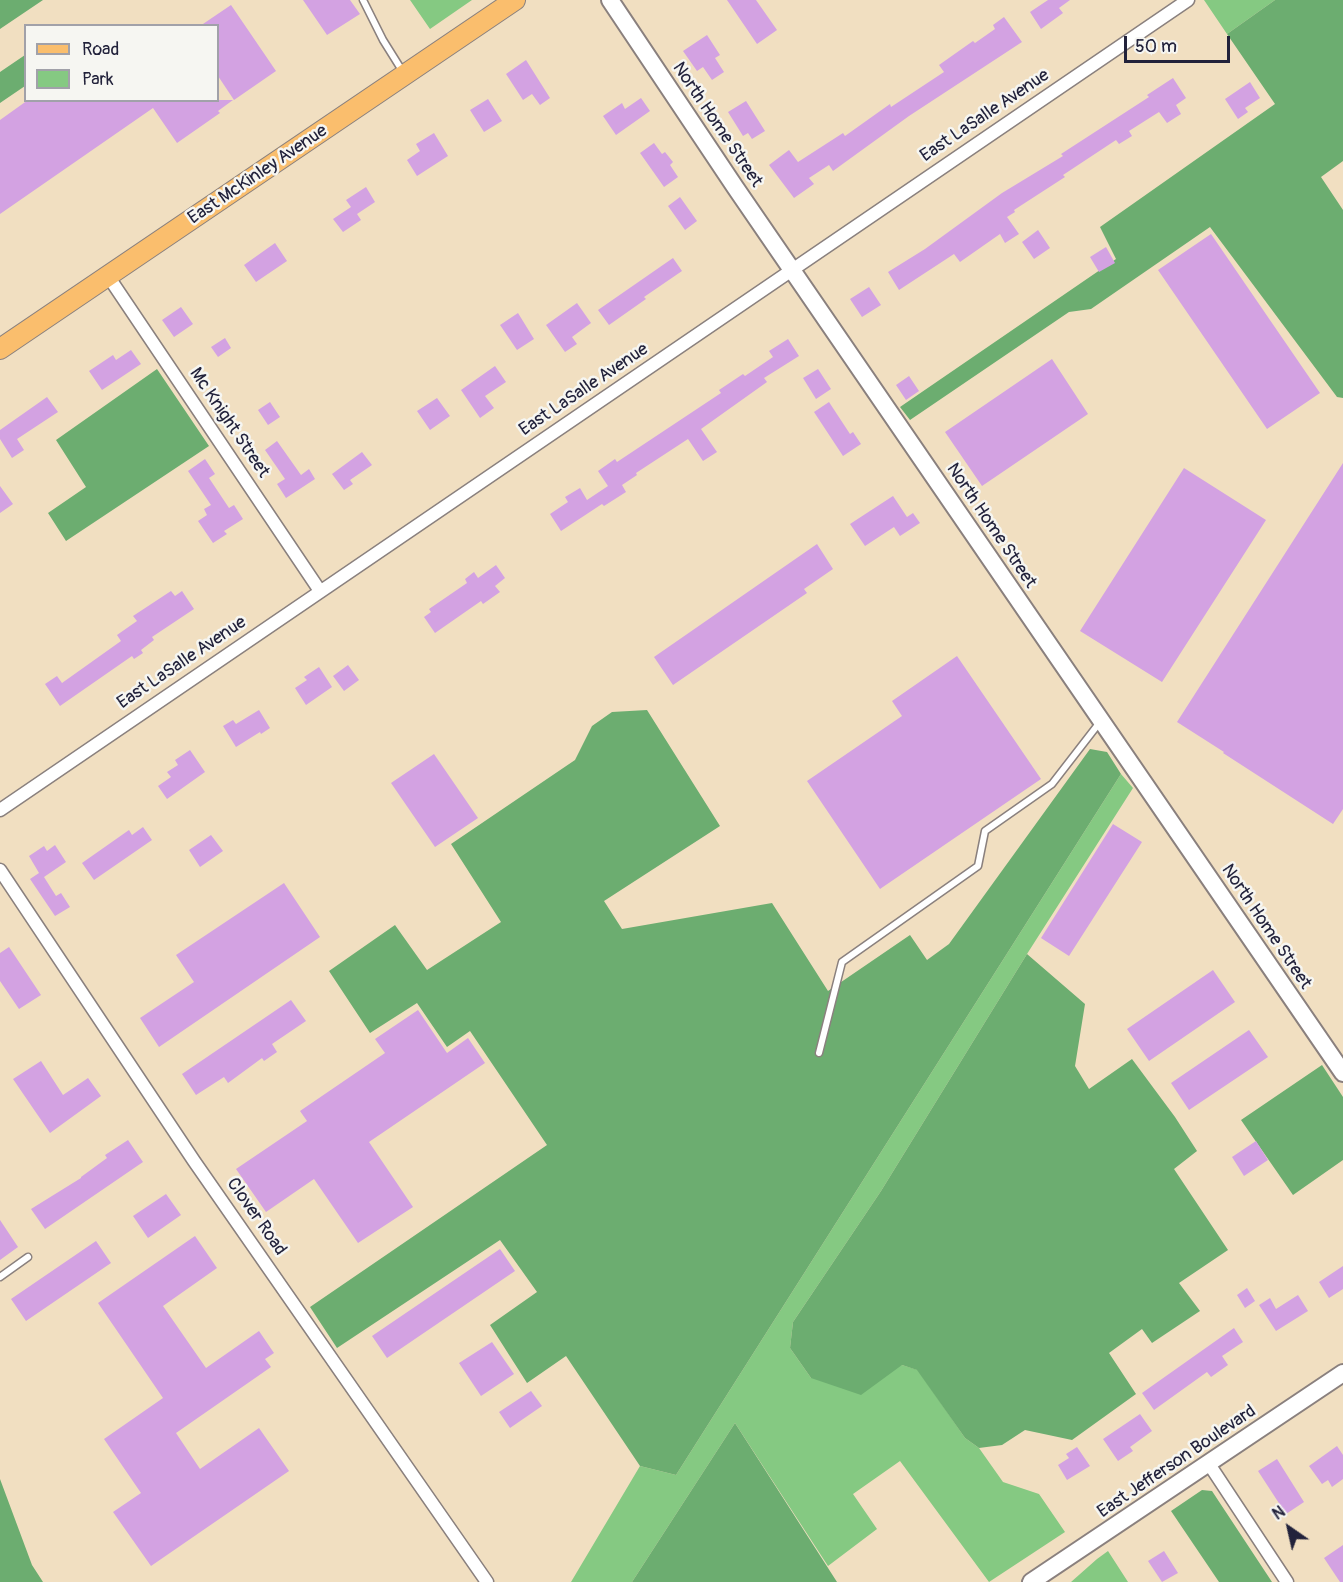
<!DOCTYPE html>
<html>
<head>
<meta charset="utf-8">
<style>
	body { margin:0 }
	#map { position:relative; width:1343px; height:1582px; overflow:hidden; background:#f1dfc1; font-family:Pangolin,sans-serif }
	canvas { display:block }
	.legend { position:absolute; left:24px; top:24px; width:195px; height:78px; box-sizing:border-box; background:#f6f6f2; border:2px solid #a1a1a9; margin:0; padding:8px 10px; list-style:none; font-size:18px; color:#22223b }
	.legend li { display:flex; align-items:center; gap:12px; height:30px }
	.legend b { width:30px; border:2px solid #a1a1a9 }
	.north { position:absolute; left:1259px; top:1498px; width:60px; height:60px; -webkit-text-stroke:4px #f6f6f2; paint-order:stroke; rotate:326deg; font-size:16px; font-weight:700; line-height:24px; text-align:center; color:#22223b }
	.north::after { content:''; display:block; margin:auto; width:21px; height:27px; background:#22223b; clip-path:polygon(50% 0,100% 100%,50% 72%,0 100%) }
	.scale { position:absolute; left:1124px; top:36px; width:106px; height:27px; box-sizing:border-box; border:3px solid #22223b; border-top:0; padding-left:8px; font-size:18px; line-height:21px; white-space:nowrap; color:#22223b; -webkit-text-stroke:4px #f6f6f2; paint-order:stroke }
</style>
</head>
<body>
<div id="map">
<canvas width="1343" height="1582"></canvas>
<ul class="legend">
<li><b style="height:8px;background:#fabe6d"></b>Road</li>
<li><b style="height:16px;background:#85c982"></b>Park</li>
</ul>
<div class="north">N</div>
<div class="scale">50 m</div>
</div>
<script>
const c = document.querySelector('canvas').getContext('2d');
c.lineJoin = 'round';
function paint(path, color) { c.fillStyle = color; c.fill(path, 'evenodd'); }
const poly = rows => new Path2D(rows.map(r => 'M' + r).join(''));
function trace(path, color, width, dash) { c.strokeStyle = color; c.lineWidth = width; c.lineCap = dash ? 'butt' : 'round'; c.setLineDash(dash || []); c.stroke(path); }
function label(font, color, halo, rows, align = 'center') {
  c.font = font + ' Pangolin,sans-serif'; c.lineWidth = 5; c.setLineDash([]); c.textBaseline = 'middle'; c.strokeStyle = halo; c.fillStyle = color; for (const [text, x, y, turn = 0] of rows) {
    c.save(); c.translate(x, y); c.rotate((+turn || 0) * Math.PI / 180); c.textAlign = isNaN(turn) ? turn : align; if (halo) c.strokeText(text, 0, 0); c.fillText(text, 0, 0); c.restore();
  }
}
paint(poly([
	[410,0,472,0,430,29],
	[1204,0,1275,0,1227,34],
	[1121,774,1133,788,1027,954,881,1191,793,1322,790,1348,811,1378,902,1365,918,1370,965,1438,979,1448,1003,1482,1039,1494,1065,1532,989,1582,900,1461,853,1494,877,1529,828,1566,735,1423,632,1582,571,1582,640,1466,676,1475],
	[1108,1551,1128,1582,1071,1582,1097,1559]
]), '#85c982');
paint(poly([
	[0,0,43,0,0,29],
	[1275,0,1343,0,1343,161,1321,177,1343,210,1343,398,1337,397,1210,227,1091,309,1069,312,910,420,900,407,1116,259,1100,227,1275,104,1227,34],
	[25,55,25,86,0,103,0,72],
	[157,369,209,446,66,541,48,513,86,487,56,440],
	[647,710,720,826,604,901,622,929,772,903,828,991,910,935,927,960,949,944,1090,749,1107,752,1121,774,676,1475,640,1466,566,1356,527,1383,490,1325,537,1292,500,1240,337,1348,310,1307,547,1145,470,1031,447,1047,417,1003,370,1033,329,971,395,925,427,970,501,922,451,844,575,760,592,726,612,712],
	[1027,954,1085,1004,1075,1066,1089,1089,1132,1059,1175,1117,1197,1151,1174,1169,1228,1250,1179,1283,1200,1311,1152,1343,1142,1329,1109,1353,1136,1394,1072,1440,1025,1430,1002,1445,979,1448,965,1438,917,1370,902,1365,861,1395,811,1378,790,1348,793,1322,881,1191],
	[1322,1065,1343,1097,1343,1160,1293,1195,1241,1120],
	[735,1423,837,1582,632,1582],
	[0,1479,32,1565,43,1582,0,1582],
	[1202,1490,1212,1491,1272,1582,1219,1582,1171,1511]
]), '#6cad70');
paint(poly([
	[303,0,350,0,360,14,327,35],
	[727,0,756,0,777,30,757,44],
	[1048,0,1070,0,1059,8,1063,13,1041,29,1030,12],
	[231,5,276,71,234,100,218,76,218,26,200,26],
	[1004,17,1022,42,909,116,833,171,829,165,809,178,814,184,794,198,769,165,789,150,798,162,843,133,845,136,890,104,891,107,944,72,939,65,973,41,975,43,995,29,993,25],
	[707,35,720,55,715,58,724,72,712,80,703,67,697,71,683,51],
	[526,60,550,98,540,105,532,94,523,100,506,74],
	[1173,78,1186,98,1176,105,1181,114,1167,123,1159,112,1129,131,1132,136,1119,144,1116,140,1063,175,1065,177,1014,210,1015,212,1007,217,1019,234,1005,243,1000,234,960,262,954,254,899,290,888,272,925,249,1002,193,1063,156,1061,154,1149,97,1147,95],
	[1250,82,1260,98,1245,108,1248,112,1238,119,1225,99],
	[641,98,650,111,616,135,603,116,622,103,625,109],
	[488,99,502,121,484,132,470,110],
	[28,100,233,100,218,111,220,113,177,143,153,108,0,214,0,120],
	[746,101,765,131,752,139,748,133,743,136,728,112],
	[434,133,448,156,417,176,407,160,420,151,416,144],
	[654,143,662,154,665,152,673,162,670,165,678,177,664,187,640,153],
	[366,187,375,202,357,214,361,220,343,232,333,219,351,207,346,200],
	[680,197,697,221,685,230,668,206],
	[1038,230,1050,248,1034,259,1022,242],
	[1211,234,1320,393,1267,429,1158,270],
	[275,243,287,261,256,282,244,265],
	[1106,247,1115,263,1099,272,1090,257],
	[673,258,682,271,644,297,646,299,609,325,598,310],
	[869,287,881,305,862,317,850,299],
	[577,303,591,323,572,337,577,344,565,352,546,325],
	[181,307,193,324,174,337,162,320],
	[518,313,534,339,517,350,500,325],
	[225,338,231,348,218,357,211,347],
	[788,339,799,356,764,378,767,382,701,429,717,452,703,461,688,439,636,473,637,475,622,485,626,492,604,506,602,504,561,531,550,514,568,502,565,497,580,488,587,500,608,486,598,471,615,459,617,462,721,393,719,390,743,374,745,376,773,357,769,351],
	[131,350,141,364,102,390,89,371,113,355,116,360],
	[1052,359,1088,414,982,486,945,432],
	[495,366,506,382,485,396,494,408,480,418,461,390],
	[818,369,831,389,816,399,803,378],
	[909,376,919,391,906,400,896,385],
	[47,397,58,412,17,439,24,450,12,458,0,439,0,430],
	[437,398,450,416,430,430,417,411],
	[270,402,280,417,268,425,258,410],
	[829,402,850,434,853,432,861,444,843,456,814,412],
	[277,441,301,475,309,469,315,479,286,498,277,484,285,479,265,450],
	[362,452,372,465,350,480,353,484,344,490,332,474],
	[205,459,215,474,209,478,229,508,234,505,243,519,224,531,227,534,213,543,198,521,207,515,204,509,211,505,188,471],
	[1343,463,1343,809,1333,824,1223,753,1224,752,1177,722],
	[1184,468,1266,520,1162,682,1080,631],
	[0,486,13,504,0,513],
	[893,496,907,517,913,513,920,523,900,536,894,527,865,546,850,524],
	[817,544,833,569,804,589,807,593,673,685,654,657],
	[496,565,505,578,495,586,500,592,483,604,481,601,435,633,424,617,431,612,429,609,467,583,465,579,474,572,478,578],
	[171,591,175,596,182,591,194,609,152,637,154,640,141,650,143,653,134,659,132,656,60,706,45,684,57,676,62,683,121,641,117,635,137,621,133,616],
	[957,656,1041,779,880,889,807,781,902,716,892,701],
	[348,665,359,680,344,691,333,676],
	[319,667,332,687,306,705,295,688,307,680,304,677],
	[259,710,270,728,261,734,260,732,236,747,223,726,233,720,236,724],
	[190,750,205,772,167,799,158,786,171,777,167,772,178,765,175,760],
	[434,754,478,818,435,847,391,783],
	[1113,824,1142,842,1069,956,1041,938],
	[143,827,152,840,94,880,82,863,129,830,132,835],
	[211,835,223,851,200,867,189,850],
	[55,845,66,862,44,877,56,896,61,893,70,907,55,916,30,879,39,873,29,856,44,846,47,851],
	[284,883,320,937,159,1047,140,1018,194,982,176,955],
	[9,947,41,995,19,1009,0,981,0,953],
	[1213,970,1235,1002,1149,1061,1127,1029],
	[291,1000,306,1021,272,1044,277,1052,264,1061,262,1058,228,1083,224,1077,196,1095,182,1074],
	[418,1010,447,1053,468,1038,485,1063,369,1142,413,1207,358,1243,314,1179,266,1212,236,1169,307,1121,300,1111,385,1053,375,1039],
	[1249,1030,1268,1057,1189,1110,1171,1083],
	[41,1061,63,1095,88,1078,101,1096,50,1133,13,1079],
	[128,1140,143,1162,45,1229,31,1209,81,1178,81,1177,107,1158,105,1155],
	[1256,1141,1268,1160,1244,1176,1232,1157],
	[166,1194,181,1215,148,1238,133,1216],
	[0,1220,18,1247,0,1260],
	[195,1236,217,1268,163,1306,206,1368,259,1331,274,1353,265,1359,271,1367,176,1433,200,1469,259,1428,289,1471,151,1566,113,1512,141,1493,104,1439,163,1398,98,1303],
	[96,1241,111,1263,26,1321,11,1299],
	[500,1249,515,1271,387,1358,372,1336],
	[1343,1266,1343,1289,1329,1298,1319,1282],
	[1247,1288,1255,1301,1245,1308,1237,1295],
	[1298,1295,1308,1311,1276,1331,1259,1305,1270,1298,1276,1309],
	[1234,1328,1243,1342,1222,1356,1228,1365,1211,1377,1207,1372,1154,1410,1142,1393],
	[492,1342,514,1374,481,1396,459,1363],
	[531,1391,542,1406,510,1428,499,1412],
	[1140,1414,1152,1431,1130,1447,1133,1451,1118,1461,1103,1439],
	[1337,1446,1343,1455,1343,1479,1332,1487,1328,1480,1322,1484,1309,1466],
	[1077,1447,1090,1466,1067,1480,1058,1465,1069,1458,1066,1454],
	[1277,1459,1304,1502,1286,1514,1258,1471],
	[1343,1545,1343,1582,1340,1582,1324,1558],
	[1164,1551,1178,1573,1162,1582,1148,1561]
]), '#d3a2e2');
const service = poly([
	[363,0,383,40,403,72],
	[819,1053,842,962,978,866,985,831,1052,784,1100,722],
	[0,1277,28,1257]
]);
const minor = poly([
	[108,276,320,591],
	[0,810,1188,0],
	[0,870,194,1161,487,1582],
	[1209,1464,1287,1582]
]);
const tertiary = poly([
	[610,0,735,187,1343,1073],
	[1031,1582,1343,1373]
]);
const primary = poly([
	[0,349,515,0]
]);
trace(service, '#8a807e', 9);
trace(minor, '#8a807e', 15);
trace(tertiary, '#8a807e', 20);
trace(primary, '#8a807e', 22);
trace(service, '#fff', 6);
trace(minor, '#fff', 12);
trace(tertiary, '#fff', 16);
trace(primary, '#fabe6d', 20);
label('18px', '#22223b', '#f6f6f2', [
	["East LaSalle Avenue",985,116,-34],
	["North Home Street",717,125,56],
	["East McKinley Avenue",258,175,-34],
	["East LaSalle Avenue",584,390,-34],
	["Mc Knight Street",229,423,56],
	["North Home Street",991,526,56],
	["East LaSalle Avenue",182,663,-34],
	["North Home Street",1266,927,56],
	["Clover Road",256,1217,55],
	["East Jefferson Boulevard",1177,1462,-34]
]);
</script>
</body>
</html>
